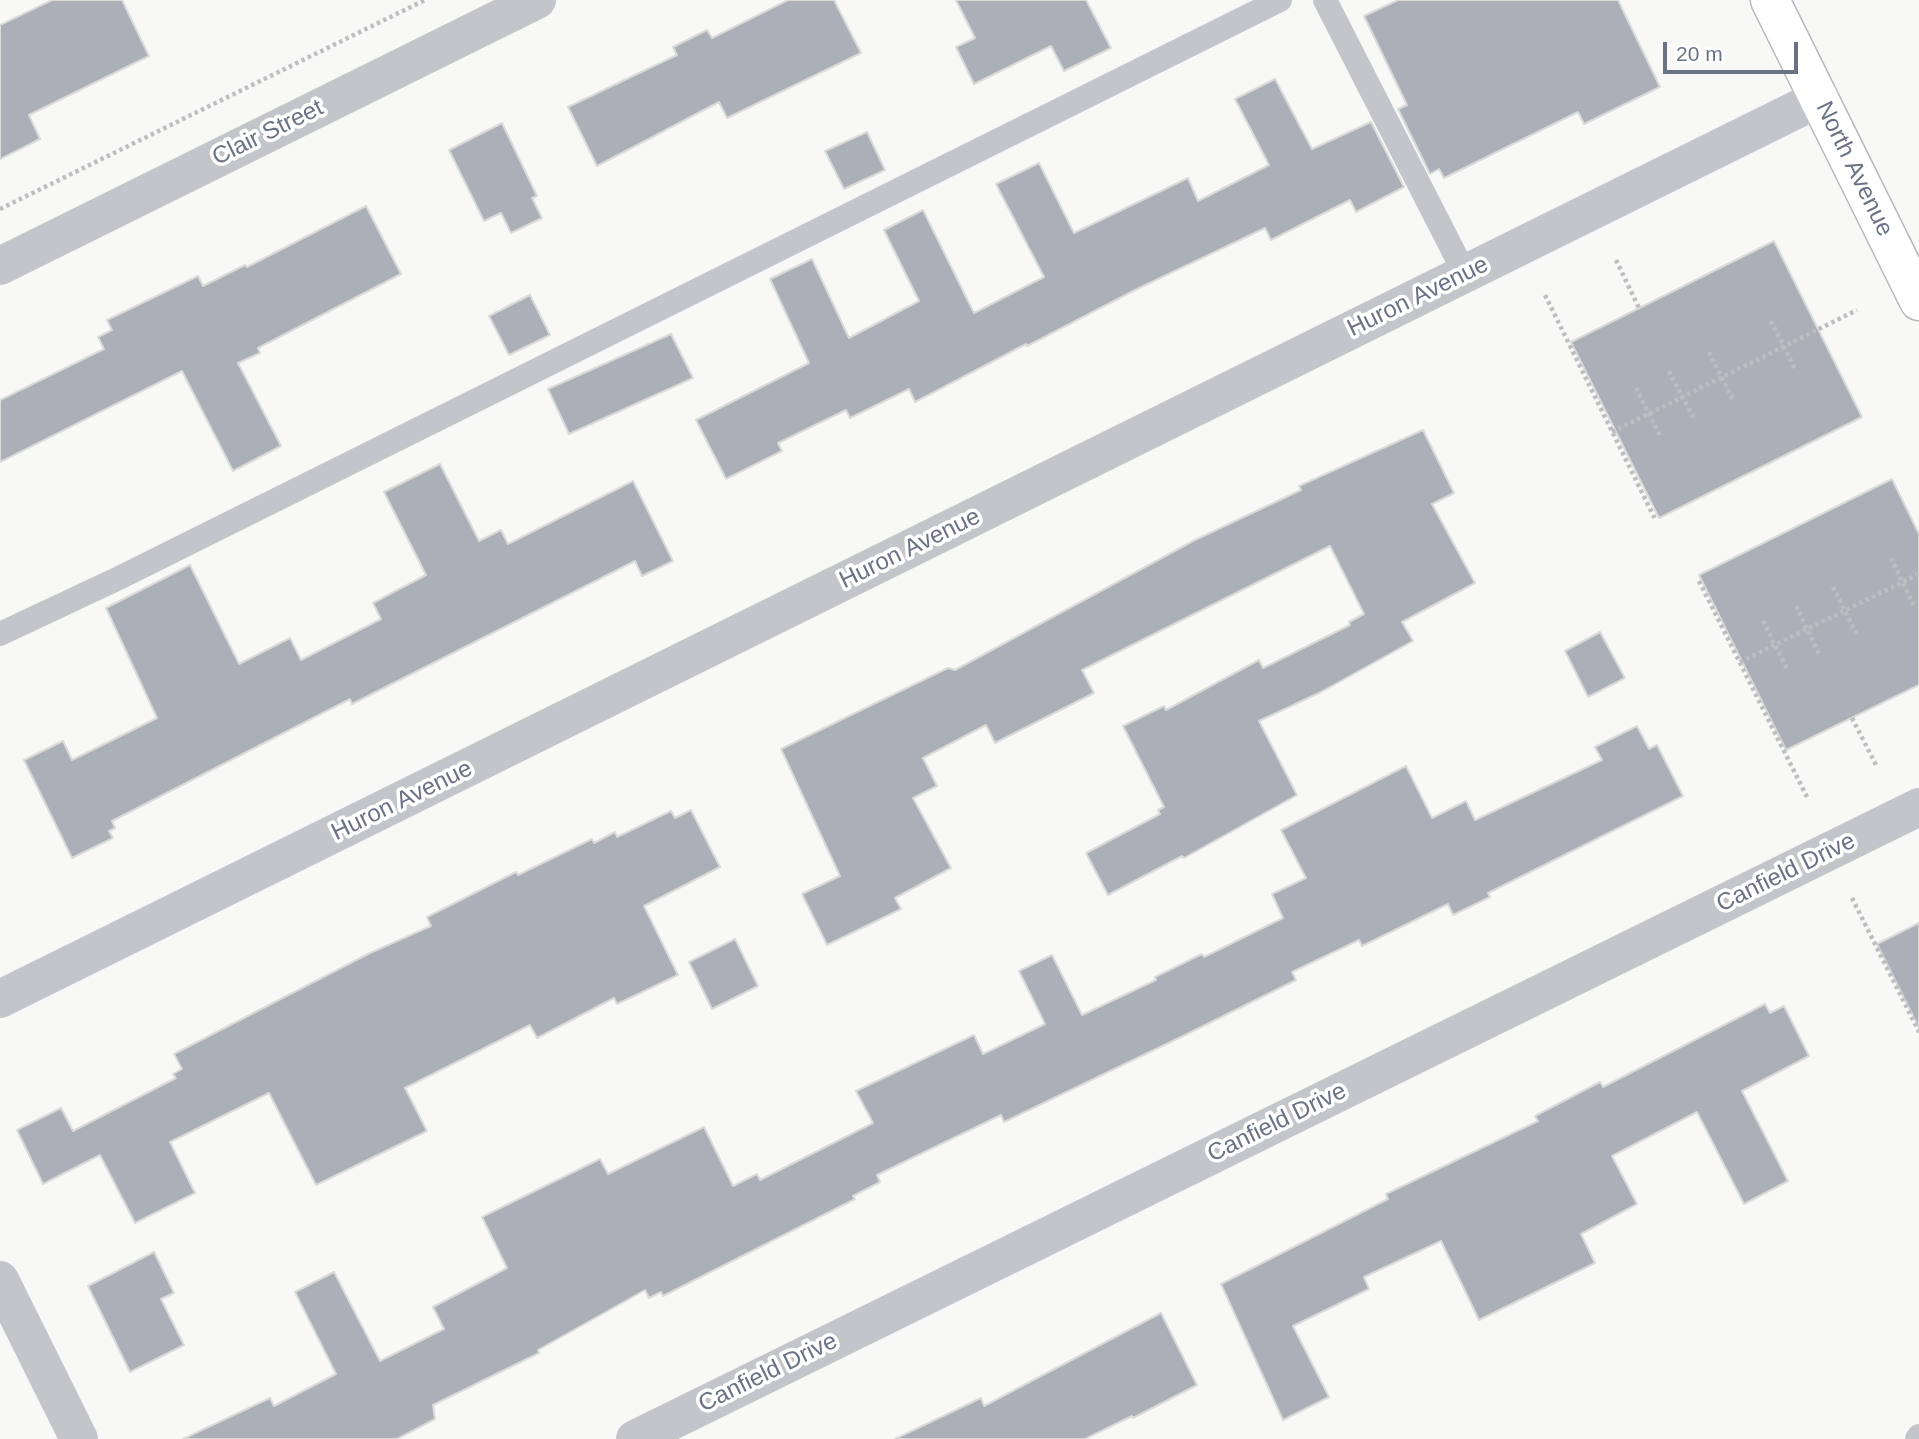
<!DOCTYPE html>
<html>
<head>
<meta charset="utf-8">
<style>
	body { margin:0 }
	#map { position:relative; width:1919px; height:1439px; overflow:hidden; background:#f8f9f6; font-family:Helvetica,sans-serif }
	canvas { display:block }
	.scale { position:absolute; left:1663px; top:42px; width:135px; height:32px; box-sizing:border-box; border:4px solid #6a7385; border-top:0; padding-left:9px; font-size:21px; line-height:24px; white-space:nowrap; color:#6a7385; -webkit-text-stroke:5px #fff; paint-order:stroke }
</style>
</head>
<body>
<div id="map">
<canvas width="1919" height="1439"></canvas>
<div class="scale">20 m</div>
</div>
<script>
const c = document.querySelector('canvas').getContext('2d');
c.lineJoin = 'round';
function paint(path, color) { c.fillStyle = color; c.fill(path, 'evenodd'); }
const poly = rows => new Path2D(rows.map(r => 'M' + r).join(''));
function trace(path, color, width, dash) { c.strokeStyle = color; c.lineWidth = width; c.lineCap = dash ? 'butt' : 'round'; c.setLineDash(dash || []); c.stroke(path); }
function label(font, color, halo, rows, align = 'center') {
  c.font = font + ' Helvetica,sans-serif'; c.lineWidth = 7; c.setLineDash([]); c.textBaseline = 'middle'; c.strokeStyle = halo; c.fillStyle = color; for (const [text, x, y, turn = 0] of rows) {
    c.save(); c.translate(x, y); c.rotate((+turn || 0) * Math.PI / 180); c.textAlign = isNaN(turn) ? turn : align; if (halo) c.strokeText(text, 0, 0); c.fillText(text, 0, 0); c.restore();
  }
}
const building = poly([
	[52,0,122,0,149,56,29,115,40,139,0,159,0,25,52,0],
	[788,0,834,0,861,53,727,118,719,102,597,166,568,107,677,55,673,47,707,30,712,38,788,0],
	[956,0,1086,0,1111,48,1064,71,1051,46,974,84,956,47,975,38,956,0],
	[1398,0,1618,0,1660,87,1584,124,1578,112,1444,178,1439,169,1430,174,1398,109,1407,105,1364,16,1398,0],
	[1275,79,1312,149,1371,122,1404,187,1356,212,1350,200,1271,240,1265,228,1135,290,1027,346,1026,344,915,402,909,389,850,418,846,410,778,443,782,451,726,479,696,420,809,363,770,279,812,259,849,338,919,301,884,230,923,210,974,313,1044,277,996,184,1039,163,1074,233,1188,178,1198,201,1269,165,1235,99,1275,79],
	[502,123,537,196,532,198,542,218,511,233,501,213,484,221,449,150,502,123],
	[867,132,885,170,844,189,825,151,867,132],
	[366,206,401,274,258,348,260,353,238,363,281,446,233,471,182,371,0,462,0,400,104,349,98,337,112,330,107,320,198,276,203,286,245,265,247,267,366,206],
	[1774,241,1862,417,1659,518,1571,342,1774,241],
	[530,295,550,335,509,355,489,316,530,295],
	[671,334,693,378,569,434,548,389,671,334],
	[1423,430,1454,493,1432,504,1475,583,1402,622,1413,641,1321,692,1259,721,1297,795,1184,858,1182,856,1108,895,1086,853,1160,814,1158,810,1164,807,1123,726,1164,706,1166,710,1259,660,1263,668,1350,625,1349,622,1364,614,1330,546,1082,670,1094,693,995,743,986,725,923,758,937,786,913,798,951,868,895,898,901,909,827,945,802,894,840,876,781,749,948,668,955,670,1195,540,1301,490,1299,486,1423,430],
	[440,464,479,541,501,530,508,544,633,481,673,561,642,576,635,561,352,704,350,699,112,821,115,828,109,831,113,838,72,858,24,760,63,741,72,760,157,718,106,608,190,565,239,664,290,638,301,660,381,619,373,603,426,575,384,492,440,464],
	[1892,479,1919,534,1919,685,1786,750,1699,575,1892,479],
	[1600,632,1625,678,1588,697,1565,651,1600,632],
	[1637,726,1649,749,1657,745,1683,796,1488,893,1490,897,1453,915,1448,904,1362,946,1359,940,1292,972,1296,980,1183,1036,1004,1122,1001,1115,877,1175,880,1182,853,1196,855,1199,663,1296,661,1292,649,1298,645,1290,538,1350,539,1353,433,1405,435,1419,397,1439,183,1439,270,1398,274,1406,336,1374,295,1292,334,1272,380,1361,444,1329,433,1307,507,1268,482,1217,600,1159,608,1174,704,1127,733,1186,757,1174,760,1180,873,1123,856,1091,974,1035,983,1054,1045,1024,1019,971,1052,955,1082,1015,1156,980,1155,977,1202,954,1204,957,1283,918,1272,894,1306,878,1281,830,1406,766,1432,818,1466,801,1475,820,1602,760,1595,747,1637,726],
	[691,810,720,867,644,906,678,975,617,1004,614,998,537,1038,530,1025,405,1088,427,1131,316,1185,269,1093,170,1142,195,1193,135,1223,100,1155,43,1184,17,1130,61,1108,73,1131,176,1078,173,1074,182,1069,174,1054,370,953,431,926,427,917,516,872,518,875,592,839,594,843,615,832,617,837,671,811,675,818,691,810],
	[1919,923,1919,1028,1877,944,1919,923],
	[735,939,758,986,712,1009,689,962,735,939],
	[1765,1004,1770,1013,1784,1006,1809,1056,1742,1091,1788,1181,1744,1204,1697,1112,1612,1156,1637,1204,1581,1234,1595,1263,1479,1320,1441,1241,1364,1277,1369,1289,1293,1326,1329,1397,1283,1420,1221,1284,1388,1199,1386,1194,1538,1121,1535,1116,1600,1082,1603,1087,1765,1004],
	[154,1252,174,1293,161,1299,184,1345,130,1372,88,1286,154,1252],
	[1161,1313,1197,1385,1133,1418,1132,1416,1085,1439,895,1439,981,1398,984,1406,1161,1313]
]);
paint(building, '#abafb8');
trace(building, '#dadad9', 2);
const secondary = poly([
	[1770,0,1919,301]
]);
trace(secondary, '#b5b8be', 41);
trace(poly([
	[0,209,425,0],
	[1616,260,1639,308],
	[1545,295,1656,521],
	[1771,321,1796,371],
	[1709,352,1734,402],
	[1669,371,1695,421],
	[1636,388,1661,438],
	[1612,432,1857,310],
	[1891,558,1915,608],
	[1699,581,1808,799],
	[1833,587,1858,637],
	[1796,606,1820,656],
	[1763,621,1788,671],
	[1740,662,1919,574],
	[1852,718,1876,765],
	[1852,898,1919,1032]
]), '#bdbec2', 4.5, [3.5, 3.5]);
trace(poly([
	[1325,0,1465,274],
	[0,634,119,578,1280,0],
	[1917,1439,1919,1436]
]), '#c3c5ca', 24);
trace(poly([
	[0,266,537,0],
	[0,999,1820,98],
	[0,1280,79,1439],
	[635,1439,1919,807]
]), '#c3c5ca', 38);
trace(secondary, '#fff', 38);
label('24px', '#6a7385', '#fff', [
	["Clair Street",268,133,-26],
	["North Avenue",1854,169,64],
	["Huron Avenue",1418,297,-26],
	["Huron Avenue",910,549,-26],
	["Huron Avenue",402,801,-26],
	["Canfield Drive",1786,873,-26],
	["Canfield Drive",1277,1123,-26],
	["Canfield Drive",768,1373,-26]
]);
</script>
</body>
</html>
